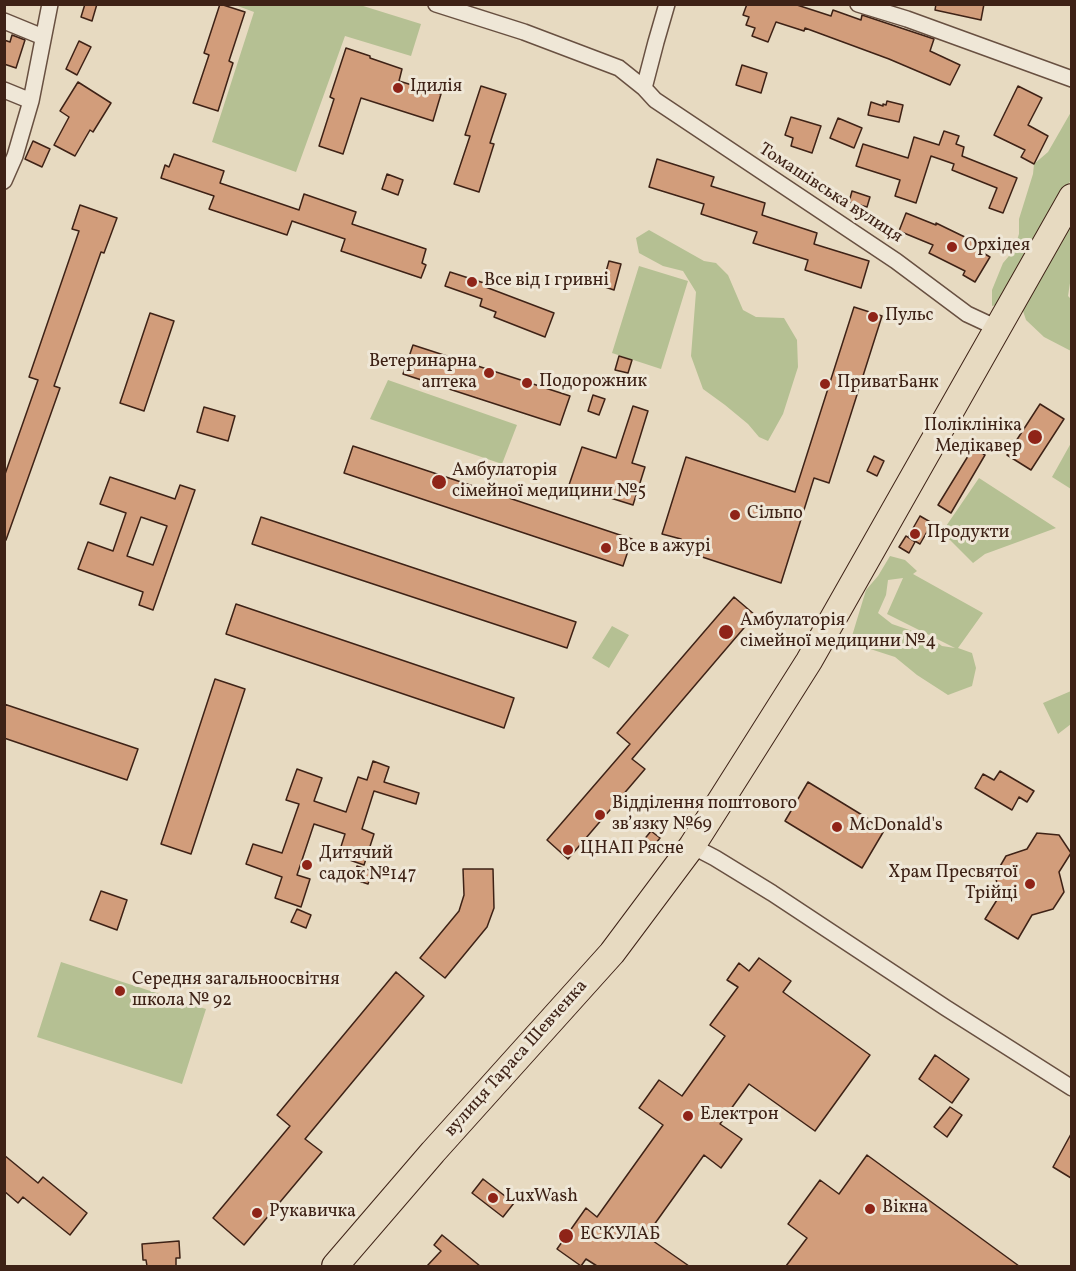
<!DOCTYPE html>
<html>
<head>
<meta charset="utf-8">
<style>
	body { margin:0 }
	#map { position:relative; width:1076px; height:1271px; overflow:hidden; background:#e7dac1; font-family:Vollkorn,serif }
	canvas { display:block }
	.frame { position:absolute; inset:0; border:6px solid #3e2216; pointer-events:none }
</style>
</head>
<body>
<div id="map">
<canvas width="1076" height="1271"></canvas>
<div class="frame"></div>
</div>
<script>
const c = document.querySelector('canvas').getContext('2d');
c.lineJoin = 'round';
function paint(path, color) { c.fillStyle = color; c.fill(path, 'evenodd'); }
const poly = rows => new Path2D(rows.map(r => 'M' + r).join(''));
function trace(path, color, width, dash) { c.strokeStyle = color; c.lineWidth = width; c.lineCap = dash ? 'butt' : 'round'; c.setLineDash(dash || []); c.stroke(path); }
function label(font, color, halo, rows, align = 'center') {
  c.font = font + ' Vollkorn,serif'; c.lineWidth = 6; c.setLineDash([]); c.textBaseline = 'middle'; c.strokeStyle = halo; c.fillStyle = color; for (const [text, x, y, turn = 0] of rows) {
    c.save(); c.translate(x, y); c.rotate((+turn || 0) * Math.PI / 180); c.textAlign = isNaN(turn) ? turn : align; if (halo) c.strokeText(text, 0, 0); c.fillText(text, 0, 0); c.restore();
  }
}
paint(poly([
	[235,5,360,5,421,24,411,56,345,36,296,172,212,142,254,12],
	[1071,112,1071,180,1055,204,1005,303,992,306,992,290,1003,263,1014,250,1019,234,1019,219,1033,174,1034,164,1048,152],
	[1071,200,1072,270,1068,296,1071,299,1071,351,1044,337,1026,320,1018,296],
	[649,230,704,261,716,263,728,275,743,310,756,317,784,318,797,340,798,367,783,414,768,441,759,437,748,424,725,405,703,389,691,356,696,292,683,271,663,266,639,253,636,238],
	[639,266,688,281,661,369,612,353],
	[388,380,517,425,502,464,370,419],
	[1071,443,1072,489,1071,489,1052,477],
	[979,478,1056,528,985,554,973,563,942,532],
	[890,556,905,560,917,571,913,574,983,613,958,648,972,653,976,668,972,686,948,695,917,675,895,657,861,646,852,636,866,590,878,576],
	[903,578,887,614,955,648,942,646,930,637,892,624,878,613,886,595,888,580],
	[612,626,629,635,609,668,592,658],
	[1071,691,1071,724,1058,734,1043,703],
	[61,962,206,1009,182,1084,37,1037]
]), '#b5c093');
const building = poly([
	[85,4,97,4,92,21,81,17,85,4],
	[220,4,245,12,229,61,233,63,218,111,193,103,209,55,204,53,220,4],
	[747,4,794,4,831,16,833,10,861,20,862,15,934,39,930,51,960,65,950,85,889,59,805,28,804,31,776,22,768,42,752,36,755,28,746,25,749,17,743,15,747,4],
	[936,4,984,4,981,20,935,10,936,4],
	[12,35,25,40,16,68,4,64,4,40,10,42,12,35],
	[79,41,91,47,77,75,66,69,79,41],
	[346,48,370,56,370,58,402,69,399,81,441,94,433,121,361,98,343,154,319,146,334,99,330,97,346,48],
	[742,65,767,73,761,93,736,85,742,65],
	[78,82,111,103,93,132,90,130,75,156,54,145,69,117,60,111,78,82],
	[481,86,506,94,490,143,494,144,479,192,454,184,470,136,465,135,481,86],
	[1018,86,1042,98,1028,125,1048,136,1034,164,1021,157,1025,150,994,135,1018,86],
	[887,101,903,105,899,122,868,115,871,102,883,106,883,104,886,105,887,101],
	[791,117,821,126,812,153,791,146,793,138,785,135,791,117],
	[838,118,862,128,854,148,830,138,838,118],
	[944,131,959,136,956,144,964,147,962,156,1017,178,1003,213,989,208,997,188,952,170,954,164,931,156,916,203,895,196,900,180,856,166,863,144,908,158,914,137,939,145,944,131],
	[33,141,50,149,42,167,25,159,33,141],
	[174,154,224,171,220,183,299,210,304,194,356,212,352,224,426,249,422,263,426,265,421,278,341,251,345,239,292,221,287,235,209,209,214,196,161,178,165,165,169,167,174,154],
	[657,159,714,177,711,186,765,203,762,215,817,233,814,244,869,261,861,288,805,270,808,260,753,243,757,232,701,214,704,204,649,187,657,159],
	[387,174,403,180,398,195,382,189,387,174],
	[852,191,870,197,867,207,849,202,852,191],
	[80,205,117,218,104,253,101,252,54,386,60,388,6,540,4,540,4,477,38,380,29,377,79,231,72,229,80,205],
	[906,213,936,225,936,223,975,242,973,247,990,257,975,282,963,275,965,271,929,253,933,245,899,231,906,213],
	[609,261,621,264,614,290,602,286,609,261],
	[450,272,484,283,483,286,554,313,545,337,494,317,496,312,480,306,482,299,445,286,450,272],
	[854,307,882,316,829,483,814,478,781,583,678,549,681,539,662,534,686,457,795,492,854,307],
	[150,313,174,321,144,411,120,403,150,313],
	[413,345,570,396,560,425,403,374,413,345],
	[619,356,632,360,628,373,615,370,619,356],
	[593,395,605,399,599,415,588,411,593,395],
	[1040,404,1064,419,1031,470,1007,455,1040,404],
	[633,406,648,411,632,463,645,467,633,505,569,485,582,447,616,458,633,406],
	[204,407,235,416,228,441,197,432,204,407],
	[353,446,632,539,623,566,344,473,353,446],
	[973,448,985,455,951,513,938,505,973,448],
	[874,456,884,461,877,476,867,471,874,456],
	[110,477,175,499,180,485,195,490,153,610,139,605,143,592,78,569,88,542,113,551,126,513,100,504,110,477],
	[141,517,167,526,153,565,127,556,141,517],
	[920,516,932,523,920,544,908,537,920,516],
	[261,517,576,622,567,648,252,544,261,517],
	[906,536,915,542,909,553,899,547,906,536],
	[734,597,755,615,632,759,645,769,568,859,547,840,630,744,617,733,734,597],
	[236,604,514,698,504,728,226,634,236,604],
	[215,679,245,689,191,854,161,844,215,679],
	[4,704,138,749,127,780,4,738,4,704],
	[373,761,389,767,384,782,419,793,416,804,374,791,362,829,374,834,364,865,338,856,345,834,314,824,297,875,310,879,301,907,275,898,282,877,246,864,253,844,282,853,299,804,286,800,297,769,322,778,314,801,346,812,358,777,367,780,373,761],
	[1000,771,1034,791,1027,802,1019,797,1012,810,975,788,983,774,994,780,1000,771],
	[808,782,885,829,862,868,785,821,808,782],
	[651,831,660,838,652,848,643,841,651,831],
	[1037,833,1059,835,1071,853,1059,872,1064,892,1053,909,1032,915,1018,939,985,919,1000,895,995,875,1006,856,1027,849,1037,833],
	[357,866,372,871,368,884,353,879,357,866],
	[463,869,493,869,494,908,487,927,445,978,420,958,459,911,464,895,463,869],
	[101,891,127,900,117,930,90,920,101,891],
	[297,909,311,915,306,928,291,922,297,909],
	[759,958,791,981,783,992,870,1055,815,1131,749,1084,720,1124,742,1139,721,1168,704,1155,646,1236,689,1266,597,1266,586,1259,581,1266,557,1249,586,1208,597,1217,663,1125,639,1108,659,1080,682,1096,725,1036,710,1025,738,987,727,980,739,963,749,971,759,958],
	[396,972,424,996,305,1139,322,1152,244,1245,213,1218,290,1126,277,1115,396,972],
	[935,1055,969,1079,952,1103,919,1079,935,1055],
	[950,1107,962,1115,947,1137,934,1127,950,1107],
	[1071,1134,1071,1178,1053,1167,1071,1134],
	[4,1155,38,1183,43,1177,87,1213,70,1235,23,1197,18,1203,4,1191,4,1155],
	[867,1155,1019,1266,786,1266,807,1238,788,1224,820,1180,839,1194,867,1155],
	[483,1179,514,1203,503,1217,472,1193,483,1179],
	[442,1235,480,1266,427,1266,441,1251,434,1245,442,1235],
	[179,1241,180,1258,176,1258,176,1266,147,1266,146,1260,143,1260,142,1244,179,1241]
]);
paint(building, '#d29d7b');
trace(building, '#3e2216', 1.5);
const minor = poly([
	[436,4,524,32,619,68,644,88,655,100,896,261,967,314,997,328],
	[858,4,907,19,1072,79],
	[4,21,43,37],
	[644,88,656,42,667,4],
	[4,90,31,101],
	[4,181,15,156,31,101,50,4],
	[692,846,715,858,772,893,946,1008,1072,1088]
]);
const primary = poly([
	[335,1266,433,1152,612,953,692,846,809,661,1072,197]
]);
trace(minor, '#685041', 18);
trace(primary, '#3e2216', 28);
trace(minor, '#efe7d7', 15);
trace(primary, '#e7dac1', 26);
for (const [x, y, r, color] of [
	[398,88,6,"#8f2418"],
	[952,247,6,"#8f2418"],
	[472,282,6,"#8f2418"],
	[873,317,6,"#8f2418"],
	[489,373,6,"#8f2418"],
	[527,383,6,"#8f2418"],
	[825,384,6,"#8f2418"],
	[1035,437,8,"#8f2418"],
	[439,482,8,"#8f2418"],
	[735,515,6,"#8f2418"],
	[915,534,6,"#8f2418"],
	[606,548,6,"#8f2418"],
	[726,632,8,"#8f2418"],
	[600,815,6,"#8f2418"],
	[837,827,6,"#8f2418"],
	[568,850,6,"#8f2418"],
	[307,865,6,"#8f2418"],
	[1030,884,6,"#8f2418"],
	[120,991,6,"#8f2418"],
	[688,1116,6,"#8f2418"],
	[493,1198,6,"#8f2418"],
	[870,1209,6,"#8f2418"],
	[257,1213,6,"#8f2418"],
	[566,1236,8,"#8f2418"]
]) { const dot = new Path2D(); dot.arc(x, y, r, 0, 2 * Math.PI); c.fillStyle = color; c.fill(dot); trace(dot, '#efe7d7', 2); }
label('18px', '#3e2216', '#efe7d7', [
	["Ідилія",410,88],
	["Орхідея",964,247],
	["Все від 1 гривні",484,282],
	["Пульс",885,317],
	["Ветеринарна",477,363,"right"],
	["аптека",477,384,"right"],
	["Подорожник",539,383],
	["ПриватБанк",837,384],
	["Поліклініка",1022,427,"right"],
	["Медікавер",1022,448,"right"],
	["Амбулаторія",452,472],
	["сімейної медицини №5",452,493],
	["Сільпо",747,515],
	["Продукти",927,534],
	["Все в ажурі",618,548],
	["Амбулаторія",740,622],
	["сімейної медицини №4",740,643],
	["Відділення поштового",612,805],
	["зв’язку №69",612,826],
	["McDonald's",849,827],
	["ЦНАП Рясне",580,850],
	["Дитячий",319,855],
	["садок №147",319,876],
	["Храм Пресвятої",1018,874,"right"],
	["Трійці",1018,895,"right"],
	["Середня загальноосвітня",132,981],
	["школа № 92",132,1002],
	["Електрон",700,1116],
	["LuxWash",505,1198],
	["Вікна",882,1209],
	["Рукавичка",269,1213],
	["ЕСКУЛАБ",580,1236]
], 'left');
label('18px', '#3e2216', '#efe7d7', [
	["Томашівська вулиця",830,194,33],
	["вулиця Тараса Шевченка",517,1059,-48]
]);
</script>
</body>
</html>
